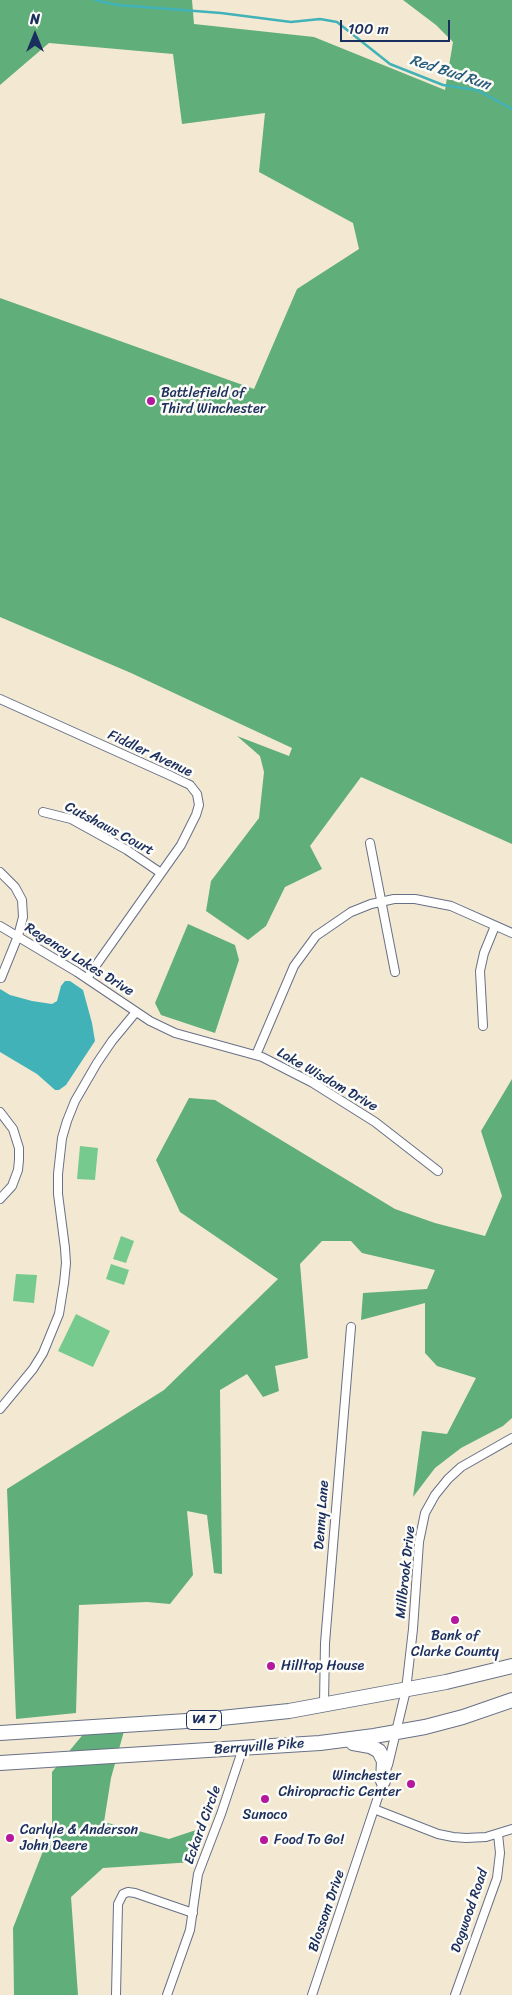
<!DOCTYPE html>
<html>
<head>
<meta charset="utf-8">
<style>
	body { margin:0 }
	#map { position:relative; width:512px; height:1995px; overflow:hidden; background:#f3e9d2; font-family:Sriracha,sans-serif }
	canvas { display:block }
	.north { position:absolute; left:10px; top:10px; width:50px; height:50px; -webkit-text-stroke:4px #fdfcf7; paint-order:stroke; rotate:0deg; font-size:14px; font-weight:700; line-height:20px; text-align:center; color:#1b2f5e }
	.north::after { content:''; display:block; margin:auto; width:18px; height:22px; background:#1b2f5e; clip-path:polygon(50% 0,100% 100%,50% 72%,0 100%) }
	.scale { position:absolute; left:340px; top:20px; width:110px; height:22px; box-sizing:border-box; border:2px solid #1b2f5e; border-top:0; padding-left:6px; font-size:15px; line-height:18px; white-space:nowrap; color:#1b2f5e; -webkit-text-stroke:4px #fdfcf7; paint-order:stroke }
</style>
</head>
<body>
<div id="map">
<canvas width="512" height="1995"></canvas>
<div class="north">N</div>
<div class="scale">100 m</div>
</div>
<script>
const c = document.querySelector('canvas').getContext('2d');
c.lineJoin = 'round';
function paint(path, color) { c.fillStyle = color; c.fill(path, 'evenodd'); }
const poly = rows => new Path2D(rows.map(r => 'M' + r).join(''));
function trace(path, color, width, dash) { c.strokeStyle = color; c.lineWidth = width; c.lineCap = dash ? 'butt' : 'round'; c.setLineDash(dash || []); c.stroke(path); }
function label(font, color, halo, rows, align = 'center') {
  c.font = font + ' Sriracha,sans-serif'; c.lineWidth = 5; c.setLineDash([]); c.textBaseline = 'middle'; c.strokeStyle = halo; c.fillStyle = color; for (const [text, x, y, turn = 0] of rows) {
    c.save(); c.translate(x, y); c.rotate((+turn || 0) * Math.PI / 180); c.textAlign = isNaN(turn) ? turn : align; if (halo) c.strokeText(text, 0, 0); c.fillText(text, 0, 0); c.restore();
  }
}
paint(poly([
	[80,1146,98,1148,95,1180,77,1179],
	[121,1236,134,1241,126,1263,113,1259],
	[111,1264,129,1270,124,1285,106,1279],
	[16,1274,37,1275,34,1303,13,1301],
	[76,1314,110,1331,93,1367,58,1351]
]), '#76ca8e');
paint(poly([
	[0,0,192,0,194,24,314,37,445,90,453,42,436,25,403,0,512,0,512,844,361,777,310,846,322,869,285,887,266,926,248,940,206,911,211,881,259,818,264,772,260,756,237,736,289,756,292,748,131,673,0,617,0,298,254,389,297,289,359,249,353,223,259,172,265,113,182,124,173,54,49,43,0,85],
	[188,924,235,945,239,960,215,1033,161,1015,155,1003],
	[512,1079,512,1418,503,1426,461,1448,435,1468,413,1497,422,1431,447,1434,476,1378,437,1366,425,1353,425,1303,361,1320,363,1293,427,1289,435,1270,362,1253,351,1241,322,1241,300,1264,308,1358,275,1366,279,1391,263,1397,247,1374,220,1390,222,1574,214,1573,207,1515,187,1511,193,1575,170,1604,147,1602,79,1605,76,1713,16,1719,7,1489,164,1390,278,1279,180,1212,156,1160,189,1098,215,1100,395,1209,435,1223,485,1236,502,1196,481,1131],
	[124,1731,111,1778,104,1822,169,1839,205,1827,193,1862,103,1868,71,1897,78,1995,14,1995,13,1928,52,1828,52,1772,85,1732]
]), '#60ae79');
paint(poly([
	[65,981,70,981,83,990,92,1023,95,1041,66,1085,59,1090,55,1090,37,1074,0,1052,0,989,10,995,32,1001,52,1004,57,1001,61,986]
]), '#41b2b8');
trace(poly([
	[95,0,117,5,221,13,291,22,320,19,337,22,390,64,443,85,477,90,512,109]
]), '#41b2b8', 2.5);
const street = poly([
	[0,699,169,775,190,785,197,794,199,805,196,815,181,845,87,978],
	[43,812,71,819,127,850,161,873],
	[370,843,395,972],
	[0,872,15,887,22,900,23,917,18,936,1,978],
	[0,926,77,972,150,1021,175,1033,262,1057,313,1083,375,1122,438,1171],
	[483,1026,480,971,484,953,495,926],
	[256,1055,294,966,316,936,351,912,371,904,394,899,415,899,451,906,512,933],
	[0,1112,13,1129,19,1148,19,1160,18,1170,12,1186,0,1199],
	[0,1409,33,1369,43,1353,59,1314,64,1283,66,1263,65,1248,58,1194,58,1174,62,1138,67,1121,75,1101,97,1063,112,1041,136,1012],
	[324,1704,325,1643,351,1327],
	[388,1765,406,1690,413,1629,419,1542,425,1513,435,1495,448,1479,461,1467,512,1438],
	[374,1809,438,1834,453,1837,466,1838,486,1837,512,1829],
	[116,1995,118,1904,123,1894,128,1892,135,1893,193,1913],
	[167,1995,190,1930,198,1874,221,1814,243,1748],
	[312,1995,384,1779],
	[455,1995,497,1878,500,1853,498,1834]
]);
const highway = poly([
	[0,1733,202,1720,289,1711,446,1682,512,1666],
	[353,1743,370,1746,379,1751,384,1761,383,1781],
	[0,1763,320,1743,374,1736,425,1727,463,1717,512,1700]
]);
trace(street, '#677087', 10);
trace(highway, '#677087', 16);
trace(street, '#fff', 8);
trace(highway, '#fff', 14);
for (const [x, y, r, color] of [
	[151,401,5,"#b5179e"],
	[455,1620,5,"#b5179e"],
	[271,1666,5,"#b5179e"],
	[411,1784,5,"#b5179e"],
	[265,1799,5,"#b5179e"],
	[10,1838,5,"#b5179e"],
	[264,1840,5,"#b5179e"]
]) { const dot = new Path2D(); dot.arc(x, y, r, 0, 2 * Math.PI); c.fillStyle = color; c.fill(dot); trace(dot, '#fdfcf7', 2); }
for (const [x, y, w] of [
	[204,1720,35]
]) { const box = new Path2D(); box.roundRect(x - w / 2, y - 9.5, w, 19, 4); c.fillStyle = '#fdfcf7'; c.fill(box); trace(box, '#1b2f5e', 1); }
label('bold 12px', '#1b2f5e', null, [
	["VA 7",204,1720]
]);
label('14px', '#1b2f5e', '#fdfcf7', [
	["Battlefield of",161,393],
	["Third Winchester",161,409],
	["Bank of",455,1636,"center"],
	["Clarke County",455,1652,"center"],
	["Hilltop House",281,1666],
	["Winchester",401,1776,"right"],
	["Chiropractic Center",401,1792,"right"],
	["Sunoco",265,1815,"center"],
	["Carlyle & Anderson",20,1830],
	["John Deere",20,1846],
	["Food To Go!",274,1840]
], 'left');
label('14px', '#1b2f5e', '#fdfcf7', [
	["Fiddler Avenue",150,754,25],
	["Cutshaws Court",109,829,28],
	["Regency Lakes Drive",79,960,32],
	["Lake Wisdom Drive",327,1080,30],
	["Denny Lane",322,1515,-86],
	["Millbrook Drive",406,1572,-84],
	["Berryville Pike",259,1747,-4],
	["Eckard Circle",203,1825,-70],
	["Blossom Drive",327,1911,-71],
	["Dogwood Road",470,1911,-71]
]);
label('italic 15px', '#285d7e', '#fdfcf7', [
	["Red Bud Run",450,73,18]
]);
</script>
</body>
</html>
